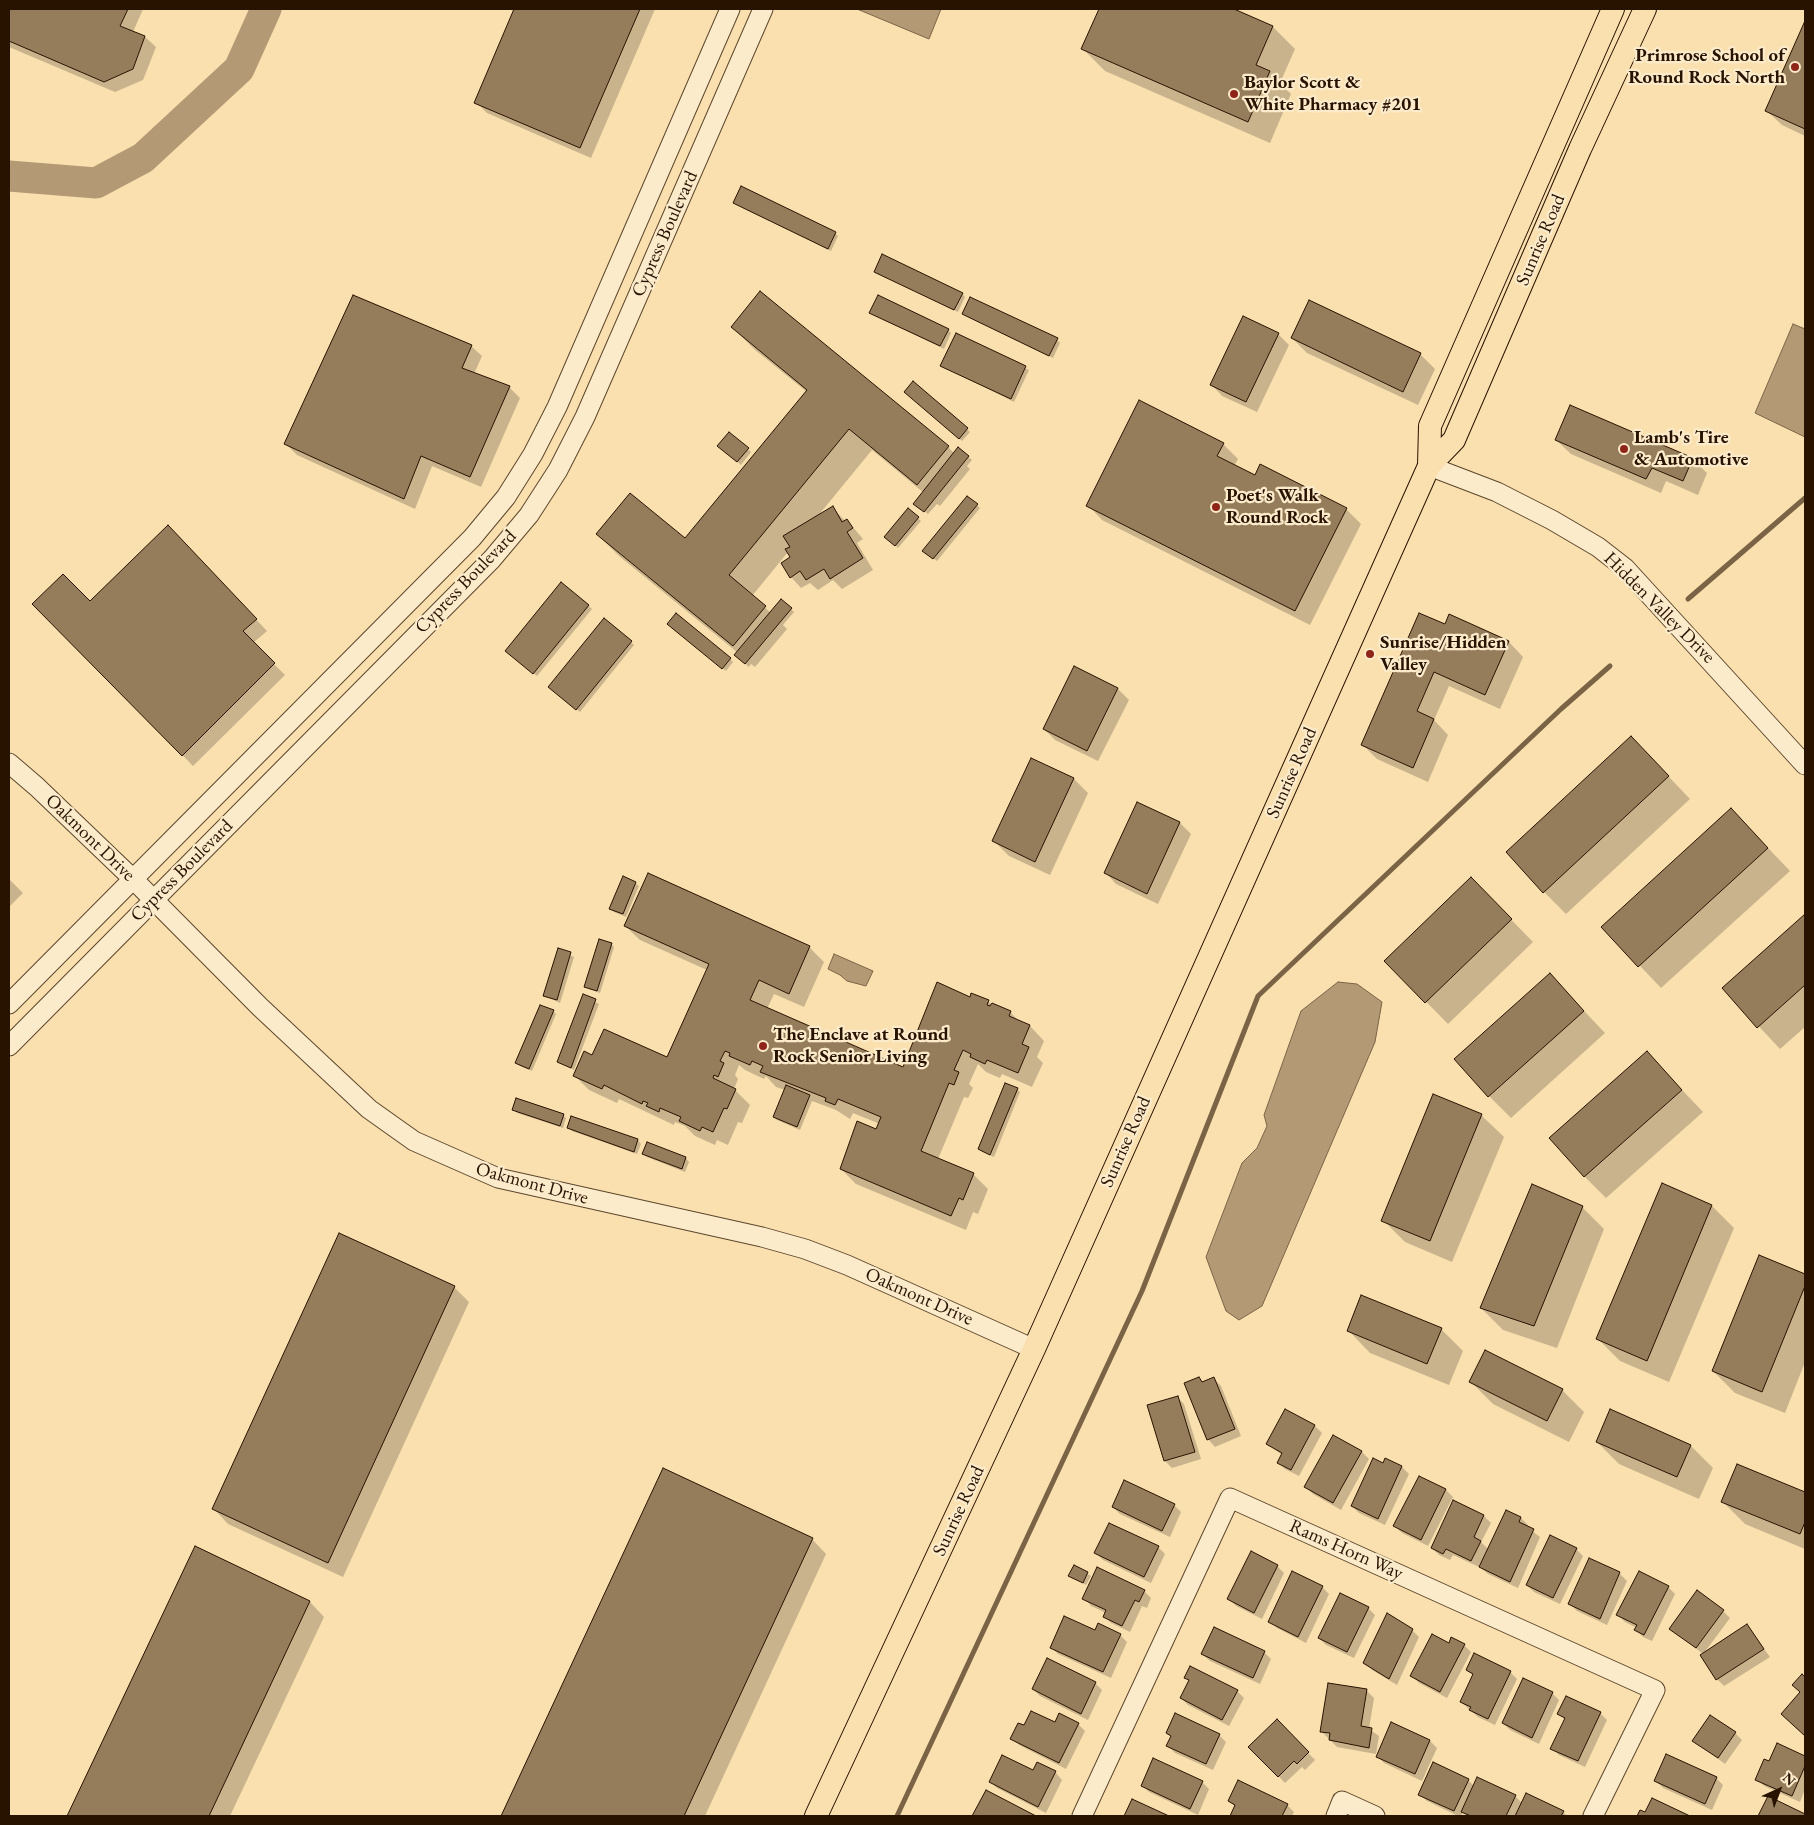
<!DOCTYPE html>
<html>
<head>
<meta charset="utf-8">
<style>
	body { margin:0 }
	#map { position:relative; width:1814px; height:1825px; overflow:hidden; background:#fae0af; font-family:"EB Garamond",serif }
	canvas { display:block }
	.frame { position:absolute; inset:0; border:10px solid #281200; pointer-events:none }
	.north { position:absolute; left:1754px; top:1765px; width:50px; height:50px; -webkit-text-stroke:4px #fcebcb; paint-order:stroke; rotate:43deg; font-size:14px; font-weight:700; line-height:20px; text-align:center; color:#281200 }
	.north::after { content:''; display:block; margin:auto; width:18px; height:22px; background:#281200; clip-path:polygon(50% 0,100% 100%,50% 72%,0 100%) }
</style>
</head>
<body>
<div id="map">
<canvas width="1814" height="1825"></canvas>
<div class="frame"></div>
<div class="north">N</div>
</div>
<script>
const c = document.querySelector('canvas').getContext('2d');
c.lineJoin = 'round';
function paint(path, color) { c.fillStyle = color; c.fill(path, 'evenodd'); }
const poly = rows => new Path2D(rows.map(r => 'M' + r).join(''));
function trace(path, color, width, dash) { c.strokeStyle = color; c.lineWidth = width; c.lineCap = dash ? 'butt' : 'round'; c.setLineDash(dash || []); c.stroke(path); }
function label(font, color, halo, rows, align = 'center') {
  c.font = font + ' "EB Garamond",serif'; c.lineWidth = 4.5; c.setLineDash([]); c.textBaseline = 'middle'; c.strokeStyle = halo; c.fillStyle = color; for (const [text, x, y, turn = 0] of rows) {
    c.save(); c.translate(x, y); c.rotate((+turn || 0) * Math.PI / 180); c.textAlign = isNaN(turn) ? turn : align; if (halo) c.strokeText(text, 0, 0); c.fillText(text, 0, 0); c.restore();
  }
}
const water = poly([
	[857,9,941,9,929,39,857,9],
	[1793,324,1805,329,1805,437,1755,413,1793,324],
	[834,954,873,971,866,986,847,981,840,975,828,969,834,954],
	[1338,982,1357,984,1382,1002,1375,1042,1262,1306,1239,1320,1226,1311,1206,1257,1242,1163,1257,1148,1267,1126,1264,1115,1301,1011,1338,982]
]);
paint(water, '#b39a74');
trace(water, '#7b6446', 1);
paint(poly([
	[9,9,143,9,133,32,145,37,156,47,143,80,115,92,9,47],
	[515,9,655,9,591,158,487,113,476,102],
	[1100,9,1231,9,1273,27,1295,49,1280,83,1291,94,1270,143,1105,71,1083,49],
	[1805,25,1805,136,1782,125,1767,111],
	[734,203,835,233,838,236,831,251],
	[875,271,962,294,965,297,958,312],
	[1310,301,1420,354,1435,369,1418,405,1307,353,1292,338],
	[871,313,948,330,951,333,944,349],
	[963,314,1057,340,1060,343,1053,358],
	[732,327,948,447,955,454,959,449,972,460,967,466,970,469,940,506,937,504,928,514,918,506,924,493,872,450,817,517,833,508,845,521,847,520,863,539,857,543,873,570,842,589,833,580,818,590,810,583,801,588,791,577,792,558,788,552,752,596,771,613,791,609,794,612,783,625,787,629,755,667,751,664,749,667,739,658,738,653,619,556,597,534,685,540,807,392,754,349],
	[956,334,1029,370,1014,402,942,366],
	[1278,334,1289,345,1257,412,1222,396,1212,385],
	[471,346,482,356,474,374,509,387,520,398,481,487,432,466,415,509,297,455,286,444],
	[914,383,970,432,962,441,909,395],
	[729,434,751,452,741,465,722,449],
	[1556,440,1692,459,1707,473,1698,495,1666,481,1661,493,1571,454],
	[1223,444,1238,459,1234,466,1256,477,1346,509,1361,524,1310,625,1102,520,1088,505],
	[968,497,980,508,937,561,927,554],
	[908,510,921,521,898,548,889,540],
	[179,538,267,631,253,643,285,675,193,766,34,604,90,603],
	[561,583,592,609,537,676,509,654],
	[1450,616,1509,642,1523,657,1500,709,1449,686,1434,720,1448,735,1428,782,1377,759,1363,745,1445,626],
	[672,627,730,659,733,662,726,671],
	[631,642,634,645,580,712,553,690],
	[1075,667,1118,689,1129,700,1098,761,1055,740,1044,729],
	[1631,737,1690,799,1566,914,1544,892],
	[1032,759,1074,779,1088,793,1050,875,1009,856,994,841],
	[1138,804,1180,823,1191,834,1158,904,1116,884,1106,873],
	[1731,809,1790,871,1661,988,1603,927],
	[9,879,23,893,9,907],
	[635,883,639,886,626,917,614,912,611,909],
	[1493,901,1533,942,1448,1024,1386,961],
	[1805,915,1805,1027,1780,1049,1723,988],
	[625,926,809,947,824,962,804,1007,774,994,767,1009,904,1069,970,998,988,1001,992,1005,1010,1012,1021,1023,1030,1026,1044,1041,1037,1057,1043,1063,1032,1087,1002,1074,1000,1078,986,1072,978,1064,969,1084,973,1088,968,1098,964,1097,938,1159,973,1174,988,1189,978,1214,973,1212,966,1230,856,1184,841,1169,877,1131,880,1124,853,1113,850,1119,836,1110,812,1101,800,1130,777,1120,774,1117,785,1090,776,1087,766,1076,764,1079,745,1070,739,1065,735,1075,738,1079,734,1089,750,1105,742,1123,738,1122,728,1145,717,1140,715,1145,695,1136,685,1126,675,1122,674,1125,619,1099,617,1103,589,1090,574,1075,592,1057,667,1059,707,970,640,940],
	[611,944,614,947,600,993,589,989,586,986],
	[559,950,574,957,560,1003,545,996],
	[1550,975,1605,1033,1511,1118,1489,1096],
	[583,996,599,1004,574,1070,558,1062],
	[553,1011,556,1014,532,1071,520,1066,517,1063],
	[1647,1053,1703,1112,1606,1198,1584,1176],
	[1017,1089,1020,1092,994,1157,982,1152,979,1149],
	[514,1109,563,1115,566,1118,563,1128,517,1113],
	[1481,1115,1504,1137,1452,1262,1405,1242,1383,1220],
	[572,1118,638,1140,641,1144,637,1154,572,1131,569,1128],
	[647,1144,686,1158,689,1162,685,1172,647,1157,644,1154],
	[1662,1185,1712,1206,1734,1228,1669,1382,1620,1361,1598,1339],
	[1582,1207,1604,1229,1557,1348,1503,1330,1481,1308],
	[340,1234,454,1287,469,1302,343,1577,228,1524,214,1509],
	[1759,1257,1805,1275,1805,1362,1785,1413,1735,1393,1713,1371],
	[1441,1329,1463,1351,1449,1385,1370,1353,1348,1330],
	[1199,1378,1204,1383,1214,1379,1221,1386,1241,1436,1215,1447,1208,1439,1186,1383],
	[1471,1382,1562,1390,1584,1412,1569,1442,1493,1404],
	[1177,1397,1184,1404,1201,1459,1172,1468,1165,1461],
	[1315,1426,1322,1433,1299,1476,1285,1469,1278,1462,1282,1455,1268,1444],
	[1333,1436,1362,1452,1369,1459,1341,1510,1313,1494,1306,1487],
	[1597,1442,1691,1446,1713,1468,1699,1499,1619,1464],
	[1383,1464,1402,1467,1409,1474,1385,1525,1359,1513,1352,1506],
	[1737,1466,1805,1493,1805,1549,1745,1524,1723,1502],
	[663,1470,812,1539,826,1554,705,1816,503,1816],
	[1419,1477,1446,1490,1453,1497,1428,1546,1402,1533,1395,1526],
	[1454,1502,1484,1516,1491,1523,1481,1542,1489,1550,1506,1511,1521,1518,1528,1525,1527,1527,1540,1537,1518,1588,1488,1574,1479,1566,1479,1567,1453,1555,1450,1560,1439,1555,1432,1548],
	[1174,1505,1181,1512,1170,1537,1120,1514,1113,1507],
	[1158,1547,1165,1554,1151,1583,1103,1560,1096,1553],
	[195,1548,310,1602,324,1617,230,1816,68,1816],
	[1576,1549,1583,1556,1560,1604,1534,1592,1527,1585],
	[1589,1560,1620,1574,1627,1581,1607,1625,1577,1611,1570,1604],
	[1074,1566,1091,1576,1086,1585,1070,1576],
	[1277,1566,1284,1573,1262,1619,1236,1606,1229,1599],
	[1322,1587,1329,1594,1306,1643,1277,1628,1270,1621],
	[1668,1587,1675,1594,1652,1641,1643,1637,1636,1630,1637,1628,1625,1622,1618,1615],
	[1144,1591,1151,1598,1147,1608,1142,1606,1130,1632,1111,1623,1104,1616,1106,1613,1091,1606,1084,1598],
	[1368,1608,1375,1615,1354,1658,1326,1645,1319,1638],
	[1723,1611,1730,1618,1704,1653,1747,1626,1770,1657,1724,1686,1717,1679,1701,1655,1703,1654,1671,1629],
	[1412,1630,1419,1637,1397,1685,1372,1670,1365,1662],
	[1095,1632,1120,1635,1127,1642,1111,1678,1058,1654,1051,1647],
	[1464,1645,1471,1652,1447,1698,1419,1683,1412,1676],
	[1264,1652,1271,1659,1260,1684,1210,1661,1202,1654],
	[1047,1660,1095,1683,1102,1690,1088,1720,1040,1696,1033,1689],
	[1467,1670,1510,1672,1517,1679,1495,1725,1478,1717,1461,1702,1474,1676],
	[1802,1676,1805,1678,1805,1735,1789,1721,1801,1692],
	[1185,1677,1237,1691,1244,1698,1229,1726,1188,1705,1181,1698,1190,1682],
	[1523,1680,1552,1693,1559,1700,1539,1744,1510,1730,1503,1723],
	[1329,1684,1367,1691,1374,1698,1369,1729,1379,1736,1376,1754,1337,1747,1321,1731],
	[1600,1713,1607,1720,1585,1767,1559,1755,1552,1748,1565,1720,1559,1714],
	[1277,1721,1315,1760,1305,1770,1302,1767,1285,1783,1250,1747],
	[1055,1724,1078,1724,1085,1731,1066,1769,1019,1745,1012,1738,1024,1727],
	[1392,1724,1430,1741,1437,1748,1422,1781,1384,1763,1377,1756],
	[1167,1733,1219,1735,1226,1742,1213,1770,1175,1753,1168,1746,1172,1737],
	[1735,1733,1742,1740,1725,1764,1694,1741],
	[1777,1744,1805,1757,1805,1789,1800,1802,1764,1786,1757,1779,1769,1762],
	[1038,1764,1055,1772,1062,1780,1046,1813,997,1788,990,1781,1034,1772],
	[1716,1778,1723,1785,1712,1810,1663,1788,1656,1781],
	[1468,1780,1474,1786,1515,1796,1522,1803,1563,1812,1567,1816,1468,1816,1463,1812,1461,1816,1458,1816,1427,1801,1420,1794],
	[1202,1782,1209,1789,1198,1815,1149,1792,1142,1785],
	[987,1791,1035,1816,974,1816],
	[1229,1801,1287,1805,1294,1812,1292,1816,1231,1816,1236,1807]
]), '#0003');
trace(poly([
	[1688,599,1805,498],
	[897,1816,1142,1291,1258,996,1561,709,1610,666]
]), '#7b6446', 5);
trace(poly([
	[9,176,96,183,143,158,239,69,266,9]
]), '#b39a74', 31);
const building = poly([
	[9,9,128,9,120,26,145,36,133,69,104,82,9,41,9,9],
	[514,9,640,9,580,148,474,103,514,9],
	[1099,9,1234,9,1273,26,1256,65,1270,71,1248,122,1081,49,1099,9],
	[1804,23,1805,24,1805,129,1765,111,1804,23],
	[741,186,836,232,828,249,733,203,741,186],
	[882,254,963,293,954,310,874,272,882,254],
	[760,291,949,446,917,485,849,429,729,575,766,606,733,646,596,534,630,493,685,538,807,390,731,327,760,291],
	[353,295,472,345,462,368,510,386,470,477,421,456,404,499,284,444,353,295],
	[878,295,949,329,940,346,869,313,878,295],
	[970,297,1058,338,1049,356,962,314,970,297],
	[1309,300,1421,353,1403,392,1291,338,1309,300],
	[1243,316,1279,333,1246,402,1210,385,1243,316],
	[956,333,1026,366,1011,399,940,366,956,333],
	[913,381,968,428,959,439,904,392,913,381],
	[1139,400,1224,443,1217,456,1255,475,1260,464,1347,508,1295,611,1086,506,1139,400],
	[1570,405,1693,458,1683,481,1652,468,1646,479,1555,440,1570,405],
	[729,432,749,448,737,462,717,446,729,432],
	[958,447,969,456,924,512,913,504,958,447],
	[967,496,978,504,933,559,922,551,967,496],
	[833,506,842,522,847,519,853,528,847,532,863,558,830,579,824,569,806,580,800,571,790,578,781,563,790,557,785,549,790,547,783,536,833,506],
	[908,508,919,517,895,546,884,537,908,508],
	[168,525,257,619,243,631,275,663,182,756,32,604,63,574,90,601,168,525],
	[561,582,589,605,533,674,505,651,561,582],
	[781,599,792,608,745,664,734,655,781,599],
	[676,613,731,658,722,669,667,624,676,613],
	[1419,613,1445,624,1449,614,1509,641,1485,695,1434,672,1417,711,1434,719,1413,768,1361,745,1419,613],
	[604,618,632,641,576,710,548,687,604,618],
	[1074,666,1118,688,1087,751,1043,729,1074,666],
	[1631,736,1669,776,1543,893,1506,852,1631,736],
	[1031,758,1074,778,1035,862,992,841,1031,758],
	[1137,802,1180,822,1147,894,1104,873,1137,802],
	[1731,808,1768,848,1638,967,1601,927,1731,808],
	[648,873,810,946,789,994,759,980,750,1000,903,1067,937,982,970,997,971,993,989,1000,987,1005,990,1006,992,1003,1011,1011,1009,1016,1030,1025,1022,1044,1029,1047,1018,1073,987,1060,985,1064,970,1057,971,1054,963,1050,954,1070,959,1072,954,1085,949,1083,921,1151,974,1173,963,1200,959,1198,951,1216,840,1169,857,1121,876,1129,881,1117,838,1099,835,1105,825,1101,826,1098,760,1072,763,1066,752,1061,750,1065,729,1056,730,1053,725,1051,720,1061,724,1063,718,1077,714,1075,713,1078,736,1089,727,1109,724,1108,713,1132,702,1127,700,1131,679,1121,681,1117,660,1108,659,1112,646,1106,648,1103,643,1101,642,1104,604,1085,602,1089,573,1076,584,1051,592,1055,604,1029,667,1057,709,964,624,926,648,873],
	[623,876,636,882,623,914,609,909,623,876],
	[1471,877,1512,919,1425,1003,1384,961,1471,877],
	[1805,914,1805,985,1757,1028,1722,988,1805,914],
	[599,939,612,943,597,991,584,987,599,939],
	[558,948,571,952,557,1000,543,996,558,948],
	[1550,973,1584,1011,1488,1097,1454,1059,1550,973],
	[583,994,596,999,571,1068,557,1062,583,994],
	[540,1005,554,1010,529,1069,515,1063,540,1005],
	[1647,1051,1682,1090,1584,1177,1549,1138,1647,1051],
	[1005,1083,1018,1088,990,1155,978,1149,1005,1083],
	[786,1085,810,1095,797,1127,773,1117,786,1085],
	[1433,1094,1482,1114,1430,1241,1381,1221,1433,1094],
	[516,1098,564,1114,560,1126,512,1110,516,1098],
	[571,1116,638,1139,634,1152,567,1128,571,1116],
	[647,1142,686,1157,682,1169,642,1154,647,1142],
	[1662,1183,1712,1205,1647,1361,1596,1339,1662,1183],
	[1532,1184,1583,1206,1534,1326,1480,1308,1532,1184],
	[339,1233,455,1286,328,1563,212,1509,339,1233],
	[1759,1255,1805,1274,1805,1286,1762,1392,1712,1371,1759,1255],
	[1361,1295,1442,1328,1427,1364,1347,1331,1361,1295],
	[1485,1350,1563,1389,1547,1421,1469,1382,1485,1350],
	[1199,1377,1202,1382,1214,1377,1235,1429,1207,1440,1184,1383,1199,1377],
	[1178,1396,1195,1452,1164,1461,1147,1405,1178,1396],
	[1285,1409,1315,1425,1291,1470,1277,1463,1282,1453,1266,1444,1285,1409],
	[1610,1409,1691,1445,1677,1477,1596,1442,1610,1409],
	[1333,1435,1362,1451,1333,1503,1304,1487,1333,1435],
	[1373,1458,1383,1463,1385,1458,1402,1466,1378,1519,1351,1506,1373,1458],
	[1737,1464,1805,1492,1805,1522,1800,1534,1721,1502,1737,1464],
	[663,1468,813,1538,684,1816,501,1816,663,1468],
	[1419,1476,1446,1489,1421,1540,1393,1526,1419,1476],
	[1124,1480,1175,1504,1162,1531,1112,1507,1124,1480],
	[1453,1500,1484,1515,1474,1537,1481,1541,1471,1561,1446,1549,1443,1554,1431,1548,1453,1500],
	[1506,1510,1521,1517,1519,1522,1534,1529,1510,1582,1479,1567,1506,1510],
	[1109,1523,1159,1546,1144,1577,1094,1553,1109,1523],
	[1550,1535,1577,1548,1553,1598,1526,1585,1550,1535],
	[195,1546,310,1601,209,1816,67,1816,195,1546],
	[1251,1551,1278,1565,1254,1613,1227,1599,1251,1551],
	[1589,1558,1620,1572,1600,1619,1568,1604,1589,1558],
	[1074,1565,1088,1572,1083,1583,1068,1576,1074,1565],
	[1097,1567,1145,1590,1139,1602,1135,1600,1122,1626,1103,1617,1106,1610,1082,1599,1097,1567],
	[1292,1571,1323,1586,1298,1637,1268,1622,1292,1571],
	[1639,1571,1669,1586,1644,1635,1634,1630,1637,1625,1616,1615,1639,1571],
	[1697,1590,1724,1610,1696,1648,1669,1629,1697,1590],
	[1340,1593,1369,1607,1347,1652,1318,1638,1340,1593],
	[1387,1613,1413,1629,1389,1679,1363,1663,1387,1613],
	[1064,1616,1095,1630,1098,1623,1121,1634,1103,1672,1050,1648,1064,1616],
	[1747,1624,1764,1649,1716,1680,1700,1655,1747,1624],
	[1214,1627,1265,1651,1253,1678,1201,1654,1214,1627],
	[1432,1634,1449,1643,1451,1637,1465,1644,1440,1692,1410,1676,1432,1634],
	[1474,1653,1511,1671,1488,1719,1469,1710,1471,1707,1460,1702,1473,1674,1466,1670,1474,1653],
	[1047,1658,1096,1682,1081,1714,1032,1689,1047,1658],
	[1190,1666,1238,1690,1222,1720,1180,1698,1189,1680,1184,1678,1190,1666],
	[1802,1674,1805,1677,1805,1736,1781,1714,1800,1692,1792,1685,1802,1674],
	[1523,1678,1553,1692,1532,1738,1502,1723,1523,1678],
	[1328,1683,1367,1689,1361,1726,1372,1728,1369,1748,1329,1740,1330,1733,1320,1732,1328,1683],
	[1566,1696,1601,1712,1578,1761,1550,1749,1565,1718,1557,1714,1566,1696],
	[1031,1711,1055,1722,1059,1713,1079,1723,1059,1763,1010,1739,1018,1723,1024,1725,1031,1711],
	[1175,1713,1220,1734,1206,1764,1166,1746,1171,1736,1166,1733,1175,1713],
	[1710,1715,1736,1732,1718,1758,1692,1741,1710,1715],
	[1277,1719,1309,1752,1297,1764,1294,1761,1278,1777,1248,1747,1277,1719],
	[1391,1722,1430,1740,1415,1774,1376,1757,1391,1722],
	[1777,1743,1805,1756,1805,1766,1792,1796,1755,1780,1764,1759,1769,1761,1777,1743],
	[1666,1754,1717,1777,1705,1804,1654,1781,1666,1754],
	[1002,1755,1033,1770,1037,1762,1056,1771,1038,1807,989,1782,1002,1755],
	[1153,1758,1203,1781,1190,1809,1141,1786,1153,1758],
	[1433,1762,1469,1779,1454,1811,1418,1795,1433,1762],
	[1477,1777,1516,1795,1506,1816,1471,1816,1461,1812,1477,1777],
	[1238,1780,1288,1804,1282,1816,1230,1816,1235,1805,1228,1801,1238,1780],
	[986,1790,1036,1816,972,1816,986,1790],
	[1526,1793,1564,1811,1561,1816,1515,1816,1526,1793],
	[1768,1796,1805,1814,1805,1816,1758,1816,1768,1796],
	[1652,1798,1690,1816,1637,1816,1640,1810,1645,1812,1652,1798],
	[1132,1799,1169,1816,1124,1816,1132,1799]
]);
paint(building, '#957d5b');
trace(building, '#281200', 1);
const minor = poly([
	[1429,466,1497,492,1552,520,1598,547,1625,568,1805,765],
	[9,763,37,787,133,879,260,1007,369,1109,414,1141,498,1178,762,1237,805,1249,847,1265,1034,1349],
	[9,1004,472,538,506,497,533,454,557,407,730,9],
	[9,1046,492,559,529,515,558,470,585,417,763,9],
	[1082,1816,1230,1498,1655,1690,1593,1816],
	[1336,1816,1342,1801,1375,1816]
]);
const major = poly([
	[1429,466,1430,426,1613,9],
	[816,1816,1034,1349,1429,466,1454,440,1580,149,1645,9]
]);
trace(minor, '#5c462c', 21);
trace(major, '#281200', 24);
trace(minor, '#fcebcb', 19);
trace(major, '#fae0af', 22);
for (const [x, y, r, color] of [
	[1795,67,5,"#8f2418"],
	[1234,94,5,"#8f2418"],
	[1624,449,5,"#8f2418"],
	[1216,507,5,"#8f2418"],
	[1370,654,5,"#8f2418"],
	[763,1046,5,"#8f2418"]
]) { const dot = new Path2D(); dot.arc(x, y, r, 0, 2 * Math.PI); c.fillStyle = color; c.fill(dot); trace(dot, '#fcebcb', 2); }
label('bold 19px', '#281200', '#fcebcb', [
	["Primrose School of",1785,56,"right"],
	["Round Rock North",1785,78,"right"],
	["Baylor Scott &",1244,83],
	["White Pharmacy #201",1244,105],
	["Lamb's Tire",1634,438],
	["& Automotive",1634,460],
	["Poet's Walk",1226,496],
	["Round Rock",1226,518],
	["Sunrise/Hidden",1380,643],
	["Valley",1380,665],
	["The Enclave at Round",773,1035],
	["Rock Senior Living",773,1057]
], 'left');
label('19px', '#281200', '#fcebcb', [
	["Cypress Boulevard",665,234,-66],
	["Sunrise Road",1541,240,-67],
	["Cypress Boulevard",466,582,-46],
	["Hidden Valley Drive",1659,608,45],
	["Sunrise Road",1292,773,-66],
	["Oakmont Drive",90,838,44],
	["Cypress Boulevard",182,871,-45],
	["Sunrise Road",1126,1142,-66],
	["Oakmont Drive",532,1184,15],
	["Oakmont Drive",919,1297,24],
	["Sunrise Road",959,1511,-65],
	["Rams Horn Way",1346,1550,24]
]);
</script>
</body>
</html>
